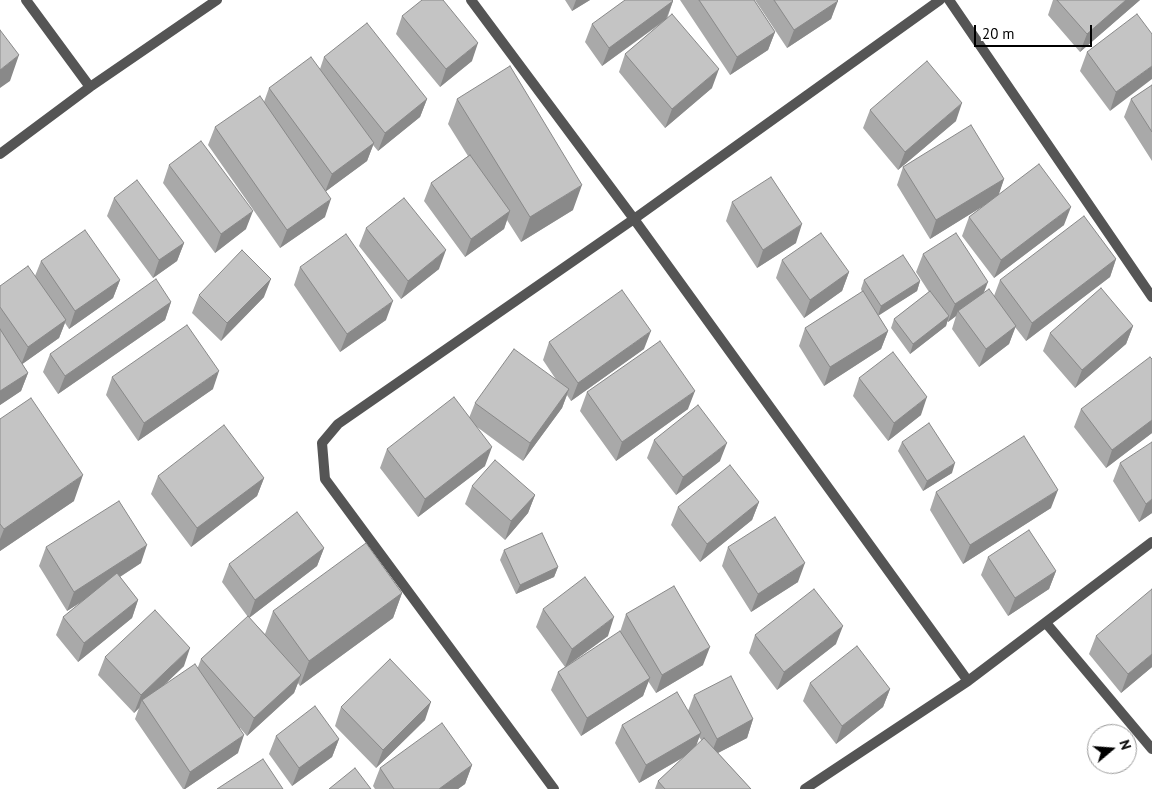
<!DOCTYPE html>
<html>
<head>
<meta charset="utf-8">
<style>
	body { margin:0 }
	#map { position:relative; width:1152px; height:789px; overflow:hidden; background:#fff; font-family:"PT Sans",sans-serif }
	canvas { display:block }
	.north { position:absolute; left:1087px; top:724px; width:50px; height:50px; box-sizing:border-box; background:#fff; border:1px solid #999; border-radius:50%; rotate:72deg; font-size:14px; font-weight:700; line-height:20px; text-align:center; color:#000 }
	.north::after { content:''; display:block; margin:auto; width:18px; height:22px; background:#000; clip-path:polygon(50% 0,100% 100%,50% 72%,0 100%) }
	.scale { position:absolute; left:974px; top:25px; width:118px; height:22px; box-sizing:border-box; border:2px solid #000; border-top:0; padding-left:6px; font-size:15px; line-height:18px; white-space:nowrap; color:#000; -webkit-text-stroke:4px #fff; paint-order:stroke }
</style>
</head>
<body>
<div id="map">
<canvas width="1152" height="789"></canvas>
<div class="north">N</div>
<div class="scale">20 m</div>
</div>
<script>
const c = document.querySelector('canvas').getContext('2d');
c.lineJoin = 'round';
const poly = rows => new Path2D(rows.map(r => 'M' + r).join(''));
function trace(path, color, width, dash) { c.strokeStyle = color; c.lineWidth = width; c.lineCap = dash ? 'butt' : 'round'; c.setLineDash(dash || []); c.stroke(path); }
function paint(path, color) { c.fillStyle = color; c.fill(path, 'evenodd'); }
trace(poly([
	[26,0,90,87],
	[471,0,634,219,968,681],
	[949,0,1152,297],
	[0,154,90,87,217,0],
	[1046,623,1152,749],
	[554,789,325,479,322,443,338,424,634,219,940,0],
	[805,789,968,681,1152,542]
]), '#555', 10);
paint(poly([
	[565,0,590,0,572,11],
	[680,0,754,0,775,32,768,50,730,75],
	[755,0,837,0,831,19,787,48],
	[1053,0,1140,0,1080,52,1048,15],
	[673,1,667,19,712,88,665,128,619,72,625,54,663,22,602,66,585,42,592,24],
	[402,16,472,61,440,87,396,34],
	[1152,34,1110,111,1080,71,1087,52],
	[324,57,427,99,420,117,378,151,373,145,367,161,326,191,325,217,280,248,208,145,215,127,264,102,269,88,320,69],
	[1152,85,1152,161,1124,117,1131,99],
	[457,99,573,210,521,242,507,220,504,229,465,257,424,201,431,183,468,156,448,124],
	[870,110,956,121,898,170,863,128],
	[169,165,246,229,215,253,163,183],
	[903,167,1004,179,998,195,1064,225,994,278,962,236,969,217,986,204,930,239,897,185],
	[114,198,184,243,177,261,153,278,107,216],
	[732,202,796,243,757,268,726,221],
	[366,228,439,269,401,299,359,246],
	[923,254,984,293,994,296,1000,280,1116,259,1110,277,1026,341,1015,327,1009,344,979,367,952,329,956,316,948,322,947,321,946,326,910,354,891,328,894,319,929,292,916,272],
	[782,260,849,272,842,291,804,318,776,278],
	[41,261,120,280,113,298,69,329,65,323,59,338,22,364,28,373,21,391,0,405,0,286,35,276],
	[300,267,386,320,340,352,294,285],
	[864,280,920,281,917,291,878,315,888,331,881,349,824,386,799,346,805,328,862,292,861,289],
	[199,295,264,297,221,341,192,313],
	[171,302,165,320,58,394,43,372,50,354],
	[1133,326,1126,344,1075,388,1043,351,1050,333],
	[549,342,644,349,571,401,567,395,562,408,523,461,477,427,485,466,418,517,380,468,387,449,469,418,475,403,557,381,543,360],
	[1152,359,1152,433,1106,468,1074,427,1081,409],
	[112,377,213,389,138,441,106,395],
	[859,378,921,415,888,441,853,396],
	[587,392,688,409,616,461,580,411],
	[0,419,74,501,0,551],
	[654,440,720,461,676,495,647,458],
	[902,442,952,473,923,491,898,451],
	[1120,463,1152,513,1139,522,1113,481],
	[158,476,264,478,257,496,191,547,151,494],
	[472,486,535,495,528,513,505,540,465,504],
	[936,492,1051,508,963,564,930,510],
	[759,502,752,520,700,562,671,525,678,507],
	[46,547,141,563,120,577,138,600,132,618,78,662,56,635,63,617,83,601,67,611,39,566],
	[728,547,798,582,751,612,722,566],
	[324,548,317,566,249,618,265,634,273,611,402,593,393,618,300,686,298,683,294,693,247,736,240,728,238,753,185,789,183,789,135,719,139,708,134,713,98,675,105,657,184,666,162,687,198,667,201,659,248,617,222,582,229,564],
	[504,550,558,567,554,577,516,594,500,560],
	[988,557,1056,571,1049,589,1008,616,981,575],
	[543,609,608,636,570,664,620,632,626,614,703,665,656,693,648,681,643,696,581,736,551,690,558,672,565,667,536,627],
	[755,635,836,644,777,690,749,653],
	[1096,636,1152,667,1121,693,1089,654],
	[810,683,890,689,883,707,836,744,803,701],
	[694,695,753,719,747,738,718,753,751,789,655,789,658,781,684,757,639,783,615,743,622,725,688,711],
	[699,737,702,741,696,746],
	[341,707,425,720,376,768,335,726],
	[276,736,339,739,332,757,292,786,269,754],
	[472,765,465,784,458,789,375,789,373,786,380,768]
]), '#a9a9a9');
paint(poly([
	[576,0,590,0,572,11],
	[1126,0,1140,0,1080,52,1087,34],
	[673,1,666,19,602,66,609,48],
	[838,1,831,19,787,48,794,30],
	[775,32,768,50,730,75,737,57],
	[478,43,472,61,440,87,446,69],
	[19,55,10,81,0,88,0,70],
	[1152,66,1152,79,1110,111,1116,92],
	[719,69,712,88,665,128,672,109],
	[427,99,420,117,378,151,385,133],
	[962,103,956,121,898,170,905,152],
	[374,143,367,161,325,192,332,174],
	[1004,179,998,197,930,239,936,220],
	[582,185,573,210,521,242,530,217],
	[331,199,325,217,280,248,287,230],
	[1071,207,1064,225,994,278,1001,260],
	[253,211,246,229,215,253,221,234],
	[510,211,504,229,465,257,471,239],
	[802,224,796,243,757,268,763,250],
	[184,243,177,261,153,278,159,260],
	[446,250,439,269,401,299,408,281],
	[1116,259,1110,277,1026,341,1032,323],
	[849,272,842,291,804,318,810,300],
	[271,279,264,297,221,341,227,323],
	[120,280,113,298,69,329,75,311],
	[920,281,917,291,878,316,881,306],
	[988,282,981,300,958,311,956,316,948,322,955,304],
	[393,301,386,320,340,352,347,334],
	[171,302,165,320,58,394,65,376],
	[949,316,946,326,910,354,913,344],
	[66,320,59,338,21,365,28,347],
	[1016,326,1009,344,979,367,986,349],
	[1133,326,1126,344,1075,388,1082,370],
	[651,331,644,349,571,401,578,383],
	[888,331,881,349,824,386,830,367],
	[219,371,213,389,138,441,144,423],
	[28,373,21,391,0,405,0,391],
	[569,389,562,408,523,461,530,443],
	[695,391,688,409,616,461,622,442],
	[927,397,921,415,888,441,894,423],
	[1152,420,1152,433,1106,468,1112,450],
	[727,443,720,461,676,495,683,477],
	[492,447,485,466,418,517,425,499],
	[955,463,952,473,923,491,927,481],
	[83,475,74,501,0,551,0,539,4,529],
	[264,478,257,496,191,547,197,528],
	[1058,490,1051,508,963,564,970,545],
	[535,495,528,513,505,540,511,521],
	[1152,499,1152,513,1139,522,1146,504],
	[759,502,752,520,700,562,707,544],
	[147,545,141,563,67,611,74,592],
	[324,548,317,566,249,618,255,600],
	[805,563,798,582,751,612,758,594],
	[558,567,554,577,516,594,520,585],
	[1056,571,1049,589,1008,616,1015,598],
	[402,593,393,618,300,686,309,661],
	[138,600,132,618,78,662,84,643],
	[614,617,608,636,565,667,572,649],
	[843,626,836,644,777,690,784,672],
	[710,647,703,665,656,693,662,675],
	[190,648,184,666,144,704,142,700,139,708,134,713,141,695],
	[1152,654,1152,667,1121,693,1128,674],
	[301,675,294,693,247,736,254,718],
	[650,678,643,696,581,736,587,718],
	[890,689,883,707,836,744,842,726],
	[431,702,425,720,376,768,383,750],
	[753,719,747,738,710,757,717,739],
	[701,733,694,751,639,783,646,765],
	[244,735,238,753,185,789,184,789,190,772],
	[339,739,332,757,292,786,299,768],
	[472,765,465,784,458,789,439,789]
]), '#898989');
const building = poly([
	[422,0,443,0,478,43,446,69,402,16,422,0],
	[625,0,672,0,673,1,609,48,592,24,625,0],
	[699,0,754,0,775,32,737,57,699,0],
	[774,0,837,0,838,1,794,30,774,0],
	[1057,0,1126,0,1087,34,1057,0],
	[672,14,719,69,672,109,625,54,672,14],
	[1137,14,1152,34,1152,66,1116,92,1087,52,1137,14],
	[367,23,427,99,385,133,324,57,367,23],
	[0,30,19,55,0,70,0,30],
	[311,57,374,143,332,174,269,88,311,57],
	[927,61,962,103,905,152,870,110,927,61],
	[510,66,582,185,530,217,457,99,510,66],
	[1152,85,1152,132,1131,99,1152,85],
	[260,96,331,199,287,230,215,127,260,96],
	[971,125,1004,179,936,220,903,167,971,125],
	[201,141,253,211,221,234,169,165,201,141],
	[470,155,510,211,471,239,431,183,470,155],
	[1039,164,1071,207,1001,260,969,217,1039,164],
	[771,177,802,224,763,250,732,202,771,177],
	[137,180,184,243,159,260,114,198,137,180],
	[404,198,446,250,408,281,366,228,404,198],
	[1084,216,1116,259,1032,323,1000,280,1084,216],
	[85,230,120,280,75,311,41,261,85,230],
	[821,233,849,272,810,300,782,260,821,233],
	[956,233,988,282,955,304,923,254,956,233],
	[346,234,393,301,347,334,300,267,346,234],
	[242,250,271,279,227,323,199,295,242,250],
	[903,255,920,281,881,306,864,280,903,255],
	[28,266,66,320,28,347,0,307,0,286,28,266],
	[156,279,171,302,65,376,50,354,156,279],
	[1101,288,1133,326,1082,370,1050,333,1101,288],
	[989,289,1016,326,986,349,958,311,989,289],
	[622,290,651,331,578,383,549,342,622,290],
	[863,291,888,331,830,367,805,328,863,291],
	[930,291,949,316,913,344,894,319,930,291],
	[187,325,219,371,144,423,112,377,187,325],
	[0,329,28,373,0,391,0,329],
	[660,341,695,391,622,442,587,392,660,341],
	[514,349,569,389,530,443,475,403,514,349],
	[893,352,927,397,894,423,859,378,893,352],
	[1150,357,1152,359,1152,420,1112,450,1081,409,1150,357],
	[454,397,492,447,425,499,387,449,454,397],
	[31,398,83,475,4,529,0,524,0,419,31,398],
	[698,405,727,443,683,477,654,440,698,405],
	[929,423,955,463,927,481,902,442,929,423],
	[224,425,264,478,197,528,158,476,224,425],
	[1024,436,1058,490,970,545,936,492,1024,436],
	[1152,442,1152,499,1146,504,1120,463,1152,442],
	[495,460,535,495,511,521,472,486,495,460],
	[730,465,759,502,707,544,678,507,730,465],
	[119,501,147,545,74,592,46,547,119,501],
	[297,512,324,548,255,600,229,564,297,512],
	[775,517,805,563,758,594,728,547,775,517],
	[1029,530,1056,571,1015,598,988,557,1029,530],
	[542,533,558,567,520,585,504,550,542,533],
	[366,543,402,593,309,661,273,611,366,543],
	[117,573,138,600,84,643,63,617,117,573],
	[585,577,614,617,572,649,543,609,585,577],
	[674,586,710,647,662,675,626,614,674,586],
	[814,589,843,626,784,672,755,635,814,589],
	[1152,589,1152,654,1128,674,1096,636,1152,589],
	[155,610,190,648,141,695,105,657,155,610],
	[248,616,301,675,254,718,201,659,248,616],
	[620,631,650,678,587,718,558,672,620,631],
	[857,646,890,689,842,726,810,683,857,646],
	[390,659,431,702,383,750,341,707,390,659],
	[195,664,244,735,190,772,142,700,195,664],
	[731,676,753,719,717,739,694,695,731,676],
	[677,692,701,733,646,765,622,725,677,692],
	[315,706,339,739,299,768,276,736,315,706],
	[442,723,472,765,439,789,394,789,380,768,442,723],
	[704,738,751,789,665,789,658,781,704,738],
	[263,759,283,789,217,789,263,759],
	[355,768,371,789,329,789,355,768]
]);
paint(building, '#c4c4c4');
trace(building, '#898989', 1);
</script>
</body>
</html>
